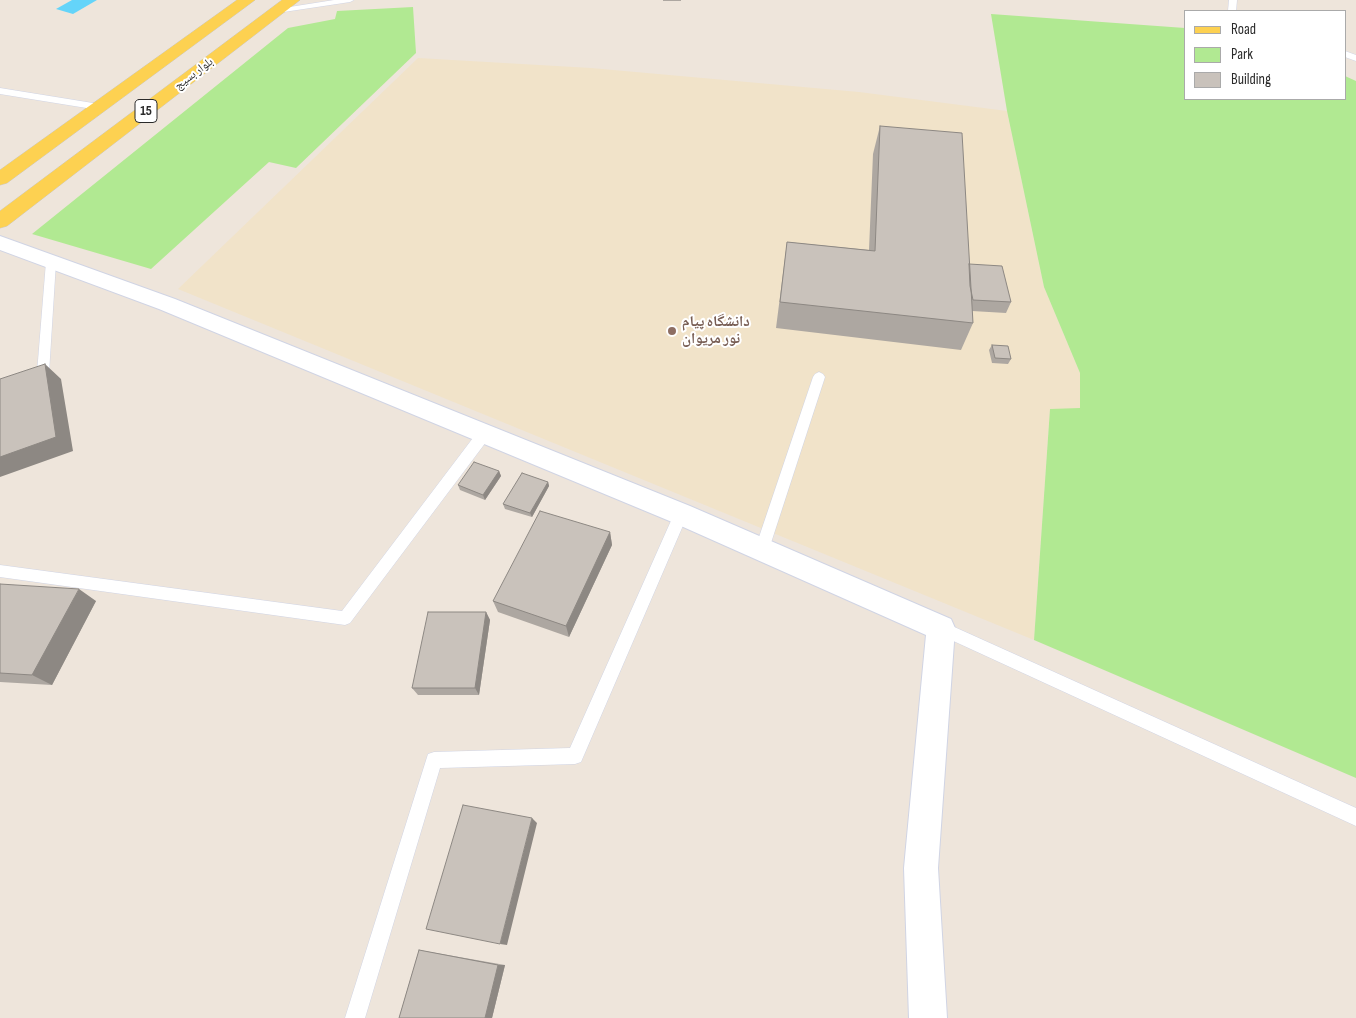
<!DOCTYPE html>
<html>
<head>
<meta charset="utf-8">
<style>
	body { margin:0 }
	#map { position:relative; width:1356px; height:1018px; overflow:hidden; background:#eee5db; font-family:"Sofia Sans Condensed",sans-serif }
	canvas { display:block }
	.legend { position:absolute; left:1184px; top:10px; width:162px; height:90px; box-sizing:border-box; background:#fff; border:1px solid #aaa; margin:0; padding:6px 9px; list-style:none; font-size:15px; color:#2a2a2a }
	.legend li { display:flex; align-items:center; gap:10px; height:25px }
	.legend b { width:25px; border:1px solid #aaa }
</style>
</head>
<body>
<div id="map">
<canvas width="1356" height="1018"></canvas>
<ul class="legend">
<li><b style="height:6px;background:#fdd151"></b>Road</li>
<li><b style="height:14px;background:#b1e992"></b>Park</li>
<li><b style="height:14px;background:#c9c2bb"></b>Building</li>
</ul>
</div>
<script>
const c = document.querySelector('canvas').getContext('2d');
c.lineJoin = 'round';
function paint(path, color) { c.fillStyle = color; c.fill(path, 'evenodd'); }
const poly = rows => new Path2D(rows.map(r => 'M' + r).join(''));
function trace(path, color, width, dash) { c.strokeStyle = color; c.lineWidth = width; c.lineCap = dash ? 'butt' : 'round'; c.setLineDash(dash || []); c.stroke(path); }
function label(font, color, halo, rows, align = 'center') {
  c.font = font + ' "Sofia Sans Condensed","Noto Naskh Arabic",sans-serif'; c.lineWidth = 4; c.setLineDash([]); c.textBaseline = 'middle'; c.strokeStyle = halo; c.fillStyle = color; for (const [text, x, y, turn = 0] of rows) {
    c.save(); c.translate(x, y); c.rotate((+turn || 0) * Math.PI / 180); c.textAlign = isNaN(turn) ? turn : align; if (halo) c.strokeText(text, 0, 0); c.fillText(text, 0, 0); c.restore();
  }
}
paint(poly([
	[418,58,591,68,859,92,1007,111,1044,287,1080,373,1081,409,1050,409,1034,640,178,289]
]), '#f1e3c9');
paint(poly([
	[413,7,416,53,296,168,269,162,151,269,32,234,288,28,335,19,337,11],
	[991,14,1185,28,1185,99,1345,99,1345,76,1356,81,1356,778,1034,640,1050,409,1080,408,1080,373,1044,287,1007,111]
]), '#b1e992');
paint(poly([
	[72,0,97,0,73,14,56,9]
]), '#64d4f9');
const lane = poly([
	[334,0,354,0,350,2,277,13,273,11,277,9,334,0],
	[1229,0,1237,0,1236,11,1228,11,1229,0],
	[1345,51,1356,55,1356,61,1345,57,1345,51],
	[0,88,99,104,104,107,99,110,0,94,0,88],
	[51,258,56,262,49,373,47,376,43,378,39,376,37,373,46,262,51,258],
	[819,372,823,374,825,377,769,549,767,553,762,555,757,553,755,549,813,377,815,374,819,372],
	[484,429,489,430,490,434,489,438,350,623,345,625,0,577,0,565,342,611,479,430,484,429],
	[681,508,686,510,688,514,581,762,575,764,440,768,365,1018,345,1018,428,754,434,752,570,748,674,514,676,510,681,508],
	[941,621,1356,808,1356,826,936,633,933,628,936,623,941,621]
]);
const street = poly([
	[0,236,175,299,690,506,951,619,955,628,938,868,947,1018,909,1018,904,868,926,635,672,522,159,309,0,250,0,236]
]);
const primary = poly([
	[237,0,255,0,7,183,0,185,0,170,237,0],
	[282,0,300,0,7,226,0,228,0,211,282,0]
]);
trace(lane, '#d0d4e4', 1);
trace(street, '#d0d4e4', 2);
trace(primary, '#c8c8c8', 1);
paint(lane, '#fff');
paint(street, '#fff');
paint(primary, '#fdd151');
paint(poly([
	[663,0,681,0,681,1,663,1],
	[880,126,969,264,1011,302,1006,313,972,311,973,323,961,350,776,328,787,242,869,250,873,154],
	[992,345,1011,359,1008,364,992,363,989,350],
	[499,471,501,476,485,500,460,490,458,485],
	[548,482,549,486,532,517,505,509,503,504],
	[610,532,612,545,569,637,498,612,493,601],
	[0,584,96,601,52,685,0,682],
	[486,612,490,620,479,695,418,695,412,688],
	[419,950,505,965,492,1018,399,1018]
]), '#ada7a1');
paint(poly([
	[45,364,61,379,73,451,0,477,0,457],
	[499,471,501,476,485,500,483,495],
	[548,482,549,486,532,517,530,513],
	[610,532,612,545,569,637,566,626],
	[79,589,96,601,52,685,32,675],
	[486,612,490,620,479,695,475,688],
	[532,818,537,823,507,945,500,944],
	[498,965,505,965,492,1018,485,1018]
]), '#8d8883');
const building = poly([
	[880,126,962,133,973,323,780,302,787,242,875,251,880,126],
	[969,264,1002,266,1011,302,973,300,970,286,969,264],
	[992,345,1008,346,1011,359,995,358,992,345],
	[45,364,56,437,0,457,0,379,45,364],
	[474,462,499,471,483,495,458,485,474,462],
	[522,473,548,482,530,513,503,504,522,473],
	[540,511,610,532,566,626,493,601,540,511],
	[0,584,79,589,32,675,0,673,0,584],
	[428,612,486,612,475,688,412,688,428,612],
	[463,805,532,818,500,944,426,929,463,805],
	[419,950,498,965,485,1018,399,1018,419,950]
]);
paint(building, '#c9c2bb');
trace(building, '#8d8883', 1);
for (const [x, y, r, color] of [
	[672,331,5,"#8d6e63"]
]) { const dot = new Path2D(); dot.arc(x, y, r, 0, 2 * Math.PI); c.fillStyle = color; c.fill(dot); trace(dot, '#fff', 2); }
label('12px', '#2a2a2a', '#fff', [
	["بلوار بسیج",194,74,-37]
]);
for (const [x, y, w] of [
	[146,111,22]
]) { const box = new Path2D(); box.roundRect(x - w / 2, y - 11.5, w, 23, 4); c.fillStyle = '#fff'; c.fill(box); trace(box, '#2a2a2a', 1); }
label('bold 14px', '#2a2a2a', null, [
	["15",146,111]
]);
label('bold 15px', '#785e54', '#fff', [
	["دانشگاه پیام",682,322],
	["نور مریوان",682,339]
], 'left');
</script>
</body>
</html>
